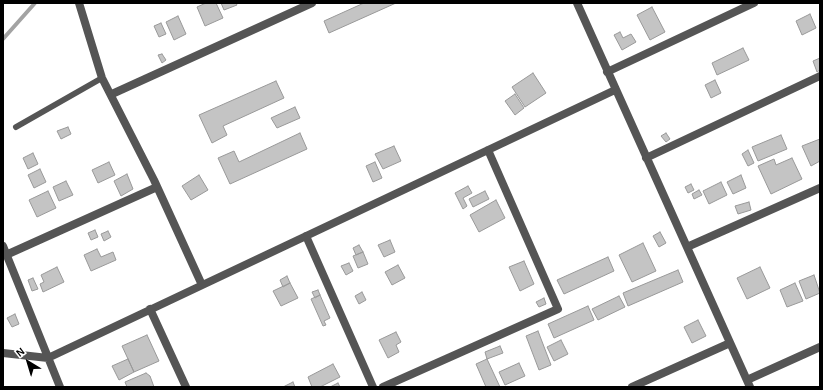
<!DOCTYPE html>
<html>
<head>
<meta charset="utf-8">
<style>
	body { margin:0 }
	#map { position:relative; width:823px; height:390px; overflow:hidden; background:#fff; font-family:"Alegreya Sans",sans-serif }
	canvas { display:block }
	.frame { position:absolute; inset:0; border:4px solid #000; pointer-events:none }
	.north { position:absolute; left:8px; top:342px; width:40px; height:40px; -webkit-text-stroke:3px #fff; paint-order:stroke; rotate:322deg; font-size:11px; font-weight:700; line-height:16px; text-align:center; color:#000 }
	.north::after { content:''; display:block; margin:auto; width:14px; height:18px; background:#000; clip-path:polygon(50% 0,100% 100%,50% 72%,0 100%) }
</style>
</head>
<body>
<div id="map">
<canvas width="823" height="390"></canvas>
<div class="frame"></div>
<div class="north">N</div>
</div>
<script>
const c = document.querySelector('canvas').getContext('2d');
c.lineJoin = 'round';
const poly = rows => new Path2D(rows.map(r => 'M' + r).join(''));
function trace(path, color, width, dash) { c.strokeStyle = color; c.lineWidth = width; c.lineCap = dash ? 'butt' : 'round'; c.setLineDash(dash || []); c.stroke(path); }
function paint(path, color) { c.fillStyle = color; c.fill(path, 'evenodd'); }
trace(poly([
	[3,39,35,3]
]), '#a3a3a3', 4);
const building = poly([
	[206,3,216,3,223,18,205,26,197,7,206,3],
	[221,3,236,3,237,5,224,10,221,3],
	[364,3,396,3,329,33,324,21,364,3],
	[652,7,665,32,650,40,637,15,652,7],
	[810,14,816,28,802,35,796,21,810,14],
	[178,16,186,34,174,40,166,22,178,16],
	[161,23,166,34,159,37,154,26,161,23],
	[620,32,623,38,631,34,636,42,622,50,614,35,620,32],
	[743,48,749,60,717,75,712,63,743,48],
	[162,54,166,60,162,63,158,55,162,54],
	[820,58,820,70,817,72,813,61,820,58],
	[533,73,546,93,525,107,512,87,533,73],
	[715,80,721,93,711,98,705,85,715,80],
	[276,81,284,98,223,126,227,135,212,143,199,115,276,81],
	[515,94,524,108,515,115,505,101,515,94],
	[295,107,300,118,277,128,271,118,295,107],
	[68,127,71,134,61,139,57,131,68,127],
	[300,133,307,149,230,184,218,158,234,151,239,162,300,133],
	[666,133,670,139,666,142,661,136,666,133],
	[781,135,787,149,758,161,752,147,781,135],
	[820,139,820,161,811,166,802,146,820,139],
	[394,146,401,161,383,169,375,154,394,146],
	[748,150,754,163,748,166,742,154,748,150],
	[33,153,38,164,28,169,23,158,33,153],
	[792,158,802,179,771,194,758,166,774,159,776,165,792,158],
	[109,162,115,175,98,183,92,170,109,162],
	[375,162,382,178,373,182,366,166,375,162],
	[40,169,46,182,34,188,28,175,40,169],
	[127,174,133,189,121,196,114,181,127,174],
	[199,175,208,190,191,200,182,186,199,175],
	[741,175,746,188,733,194,727,182,741,175],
	[66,181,73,195,59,201,53,187,66,181],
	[721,182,727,195,709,204,703,191,721,182],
	[691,184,694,190,688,193,685,187,691,184],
	[468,186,472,193,463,198,467,206,463,209,455,193,468,186],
	[699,190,702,195,694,199,692,194,699,190],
	[48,191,56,208,37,217,29,200,48,191],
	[485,191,489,199,473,207,469,199,485,191],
	[496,200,505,218,479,232,470,215,496,200],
	[749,202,751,210,738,214,735,206,749,202],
	[95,230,98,237,91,240,88,233,95,230],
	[108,231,111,237,104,241,101,234,108,231],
	[660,232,666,243,659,247,653,236,660,232],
	[390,240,395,252,384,257,378,245,390,240],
	[643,243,656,271,632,282,619,255,643,243],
	[359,245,363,252,356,255,353,248,359,245],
	[97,249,101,257,113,252,116,260,91,271,84,255,97,249],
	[363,252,368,264,358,268,353,256,363,252],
	[608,257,614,271,564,294,557,280,608,257],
	[524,261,534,284,520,291,509,267,524,261],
	[349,263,353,271,346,275,341,266,349,263],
	[398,265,405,278,392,285,385,272,398,265],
	[57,267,64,282,43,292,40,284,44,282,41,275,57,267],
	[760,267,770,288,747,299,737,278,760,267],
	[678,270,683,282,628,306,623,293,678,270],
	[814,275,820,293,806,299,799,281,814,275],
	[287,276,290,283,283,287,280,280,287,276],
	[33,278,38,289,32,291,28,280,33,278],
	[290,283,298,298,281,306,273,291,290,283],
	[795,283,803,301,787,307,780,290,795,283],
	[318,290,320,295,315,298,312,292,318,290],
	[362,292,366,300,359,304,355,296,362,292],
	[320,295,330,318,324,321,326,325,323,326,311,299,320,295],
	[619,296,625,307,598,320,592,309,619,296],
	[544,298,546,304,539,307,536,302,544,298],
	[588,306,594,320,554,338,548,324,588,306],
	[15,314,19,324,12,327,7,318,15,314],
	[698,320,706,336,692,343,684,327,698,320],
	[538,331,551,365,539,370,526,336,538,331],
	[396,332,401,342,396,345,399,352,388,358,379,340,396,332],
	[147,335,159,361,134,372,122,346,147,335],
	[561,340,568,354,554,361,547,347,561,340],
	[500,346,503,353,487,359,485,352,500,346],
	[128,359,134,372,119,380,112,366,128,359],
	[487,359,500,387,486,387,476,364,487,359],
	[519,363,525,376,505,385,499,372,519,363],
	[333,364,340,377,320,387,312,387,308,377,333,364],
	[146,373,150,376,154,387,127,387,125,382,146,373],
	[293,382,295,387,283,387,293,382],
	[338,383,340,387,330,387,338,383]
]);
paint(building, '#c4c4c4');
trace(building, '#999', 1);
trace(poly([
	[16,127,102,78]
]), '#555', 6);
trace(poly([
	[79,3,102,78,154,180,202,285],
	[577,3,750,387],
	[607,72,754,3],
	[112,94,312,3],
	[646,158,820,76],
	[306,236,373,387],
	[3,246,60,387],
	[687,247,820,188],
	[3,254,6,255,157,187],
	[150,309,186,387],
	[3,353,48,358,615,90],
	[747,380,820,347],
	[383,387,558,309,488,150],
	[632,387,730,343]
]), '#555', 8);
</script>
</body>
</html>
